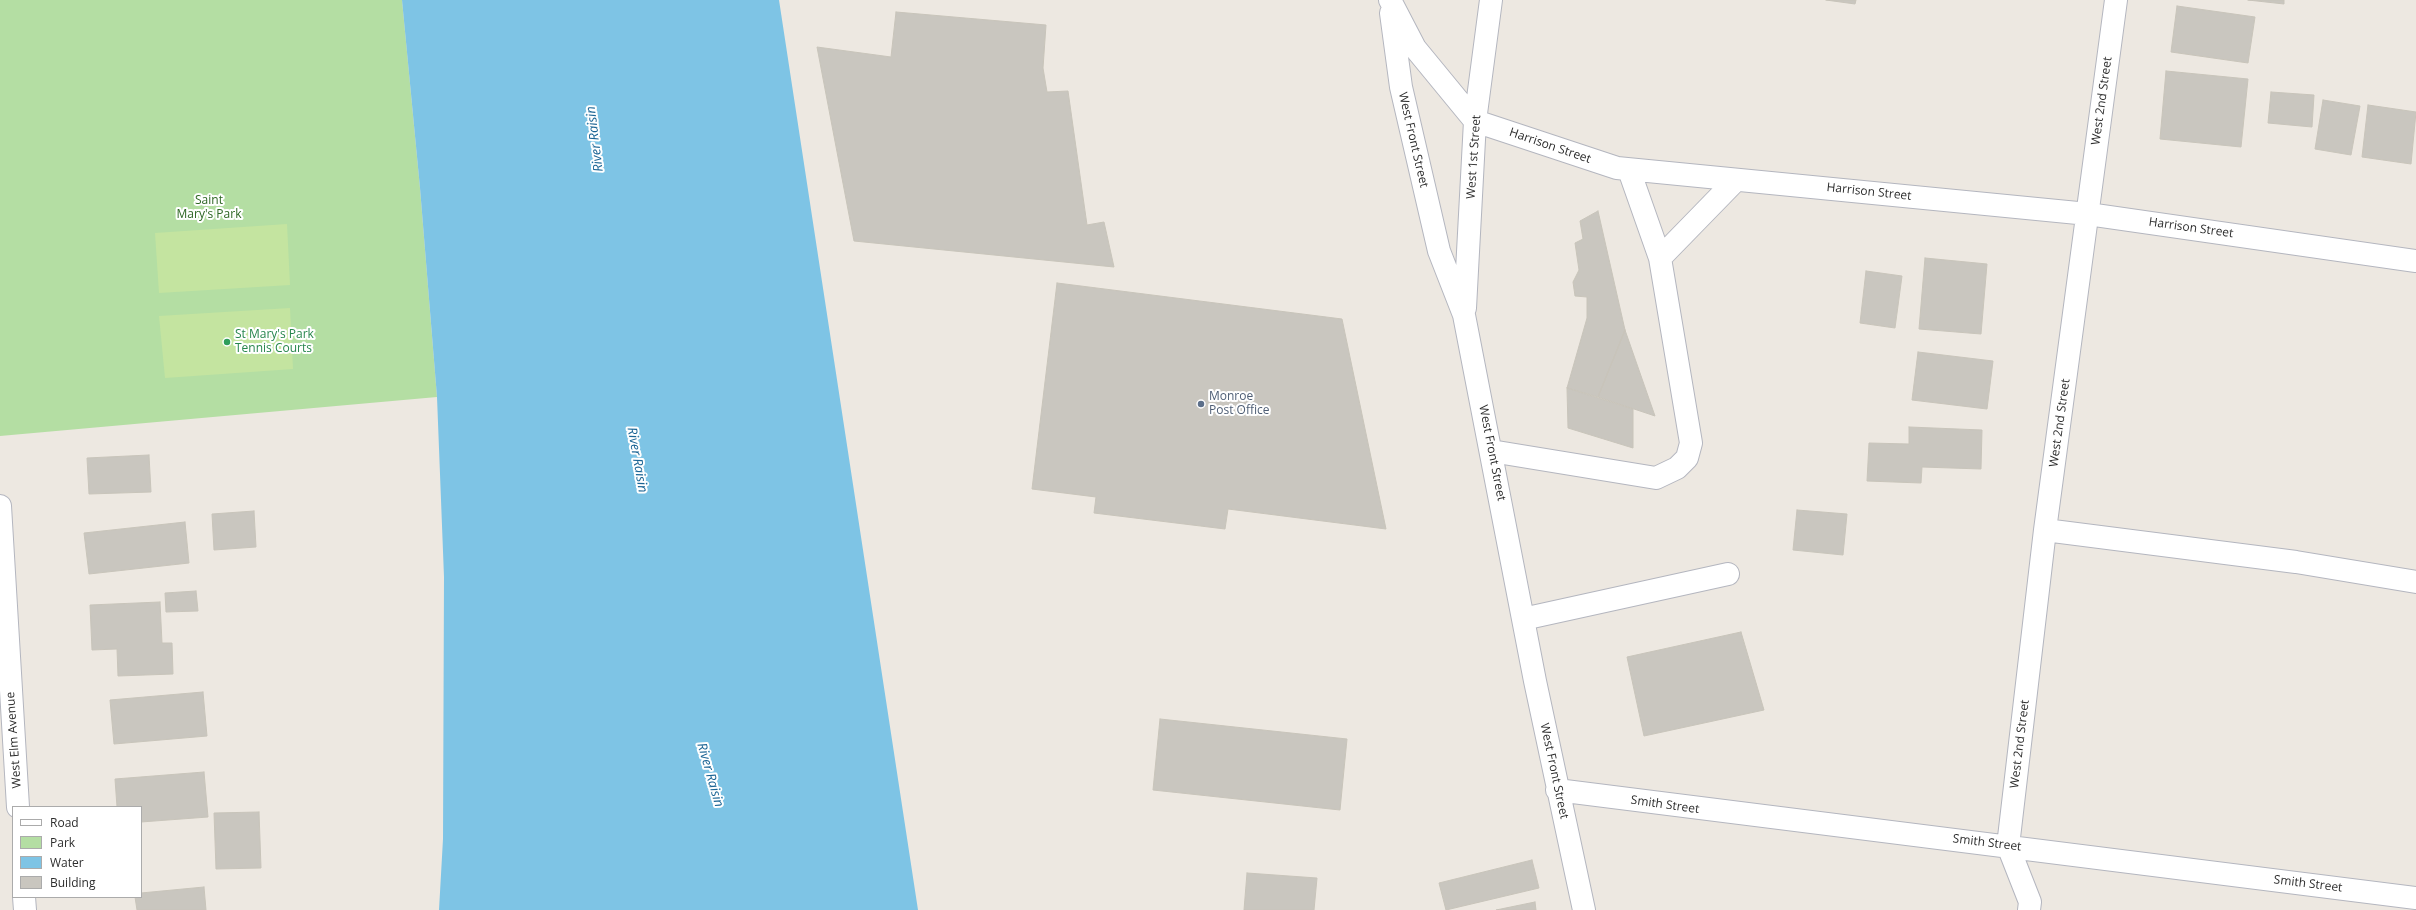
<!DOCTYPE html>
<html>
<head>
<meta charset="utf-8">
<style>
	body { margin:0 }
	#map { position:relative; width:2416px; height:910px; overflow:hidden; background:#ede8e1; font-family:"Open Sans",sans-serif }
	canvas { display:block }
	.legend { position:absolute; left:12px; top:806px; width:130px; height:92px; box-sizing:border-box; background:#fff; border:1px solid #ababab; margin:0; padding:5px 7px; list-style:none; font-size:12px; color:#2d2d2d }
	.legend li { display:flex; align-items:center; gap:8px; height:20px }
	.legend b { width:20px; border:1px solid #ababab }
</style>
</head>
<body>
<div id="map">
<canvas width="2416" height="910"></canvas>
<ul class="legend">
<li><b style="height:5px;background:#fff"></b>Road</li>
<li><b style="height:11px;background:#b4dea3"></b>Park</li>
<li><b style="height:11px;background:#7ec4e5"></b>Water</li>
<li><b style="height:11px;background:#c9c6bf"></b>Building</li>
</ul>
</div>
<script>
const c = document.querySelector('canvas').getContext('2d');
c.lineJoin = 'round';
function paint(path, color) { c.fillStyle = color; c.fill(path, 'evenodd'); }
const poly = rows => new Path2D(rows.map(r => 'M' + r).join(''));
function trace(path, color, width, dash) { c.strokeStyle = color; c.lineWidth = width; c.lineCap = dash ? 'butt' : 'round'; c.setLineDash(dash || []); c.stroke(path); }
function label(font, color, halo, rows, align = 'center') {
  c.font = font + ' "Open Sans",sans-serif'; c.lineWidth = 4; c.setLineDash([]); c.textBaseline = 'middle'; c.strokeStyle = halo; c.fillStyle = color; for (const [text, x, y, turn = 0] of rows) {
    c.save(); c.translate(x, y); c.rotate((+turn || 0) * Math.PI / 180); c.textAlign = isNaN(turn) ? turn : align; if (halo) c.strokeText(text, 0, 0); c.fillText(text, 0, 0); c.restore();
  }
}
paint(poly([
	[0,0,402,0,420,188,437,397,0,436]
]), '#b4dea3');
paint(poly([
	[287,224,290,285,159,293,155,233],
	[290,308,293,369,165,378,159,316]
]), '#c4e4a0');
paint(poly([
	[402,0,779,0,918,910,439,910,443,839,444,577,437,397,420,188]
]), '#7ec4e5');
const building = poly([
	[1826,0,1856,0,1855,4,1826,0],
	[2248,0,2284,0,2284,4,2248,0],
	[2177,6,2255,17,2248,63,2171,52,2177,6],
	[896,12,1046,25,1043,68,1047,92,1068,91,1087,225,1104,222,1114,267,854,241,817,47,891,57,896,12],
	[2166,71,2248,79,2241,147,2160,139,2166,71],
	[2271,92,2314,95,2312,127,2268,123,2271,92],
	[2323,100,2360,106,2351,155,2315,149,2323,100],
	[2368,105,2416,112,2411,164,2362,157,2368,105],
	[1598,211,1625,330,1598,397,1567,388,1587,318,1587,297,1575,296,1573,282,1579,270,1575,243,1583,239,1580,221,1598,211],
	[1925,258,1987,264,1981,334,1919,329,1925,258],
	[1866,271,1902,276,1895,328,1860,323,1866,271],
	[1057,283,1342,319,1386,529,1228,509,1225,529,1094,513,1096,497,1032,489,1057,283],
	[1625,330,1655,416,1598,397,1625,330],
	[1918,352,1993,361,1987,409,1912,400,1918,352],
	[1567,388,1633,409,1633,448,1568,428,1567,388],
	[1909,427,1982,430,1981,469,1922,467,1921,483,1867,481,1869,443,1909,444,1909,427],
	[149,455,151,492,89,494,87,458,149,455],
	[1797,510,1847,514,1843,555,1793,550,1797,510],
	[254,511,256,547,214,550,212,514,254,511],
	[185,522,189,563,89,574,84,533,185,522],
	[196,591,198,611,166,612,165,593,196,591],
	[160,602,162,643,172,643,173,674,118,676,117,649,92,650,90,605,160,602],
	[1741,632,1764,710,1644,736,1627,657,1741,632],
	[203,692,207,736,114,744,110,700,203,692],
	[1160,719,1347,739,1340,810,1153,790,1160,719],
	[204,772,208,817,141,822,141,807,117,807,115,779,204,772],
	[259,812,261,868,216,869,214,813,259,812],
	[1532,860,1539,888,1446,910,1439,883,1532,860],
	[1247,873,1317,878,1314,910,1244,910,1247,873],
	[204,887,206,910,137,910,135,897,141,897,141,893,204,887],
	[1535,902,1536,910,1496,910,1535,902]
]);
paint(building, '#c9c6bf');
trace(building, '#c8c4ba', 1);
const minor = poly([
	[1390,0,1415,48,1475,121,1617,168,2088,214,2416,261],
	[1391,13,1401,87,1439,251,1464,315,1535,681,1584,910],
	[1660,258,1736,180],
	[1465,308,1475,121,1491,0],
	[1491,451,1656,478,1677,468,1687,458,1691,443,1660,258,1629,170],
	[0,506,18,807],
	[2045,530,2296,562,2416,582],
	[1523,619,1728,574],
	[1557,790,2416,898],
	[24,897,25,910],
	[2029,910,2030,902,2008,846,2045,530,2116,0]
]);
trace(minor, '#b4b6bf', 24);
trace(minor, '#fff', 22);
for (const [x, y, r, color] of [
	[227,342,4,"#2e9e5b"],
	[1201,404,4,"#5c6f8a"]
]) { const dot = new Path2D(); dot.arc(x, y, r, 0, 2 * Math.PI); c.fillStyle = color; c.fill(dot); trace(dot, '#fff', 1.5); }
label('12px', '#2d2d2d', '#fff', [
	["West 2nd Street",2102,101,-82],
	["West Front Street",1413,140,77],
	["Harrison Street",1550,146,19],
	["West 1st Street",1474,157,-86],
	["Harrison Street",1869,192,6],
	["Harrison Street",2191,228,8],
	["West 2nd Street",2060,423,-82],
	["West Front Street",1492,453,79],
	["West Elm Avenue",14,740,-94],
	["West 2nd Street",2020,744,-83],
	["West Front Street",1554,771,78],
	["Smith Street",1665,805,8],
	["Smith Street",1987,843,7],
	["Smith Street",2308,884,7]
]);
label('12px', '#2c6522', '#fff', [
	["Saint",209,201],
	["Mary's Park",209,215]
]);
label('12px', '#27864d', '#fff', [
	["St Mary's Park",235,335],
	["Tennis Courts",235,349]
], 'left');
label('12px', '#4e5e75', '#fff', [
	["Monroe",1209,397],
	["Post Office",1209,411]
], 'left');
label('italic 13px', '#1a6494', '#fff', [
	["River Raisin",595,139,-97],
	["River Raisin",637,460,80],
	["River Raisin",710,775,74]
]);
</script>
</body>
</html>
